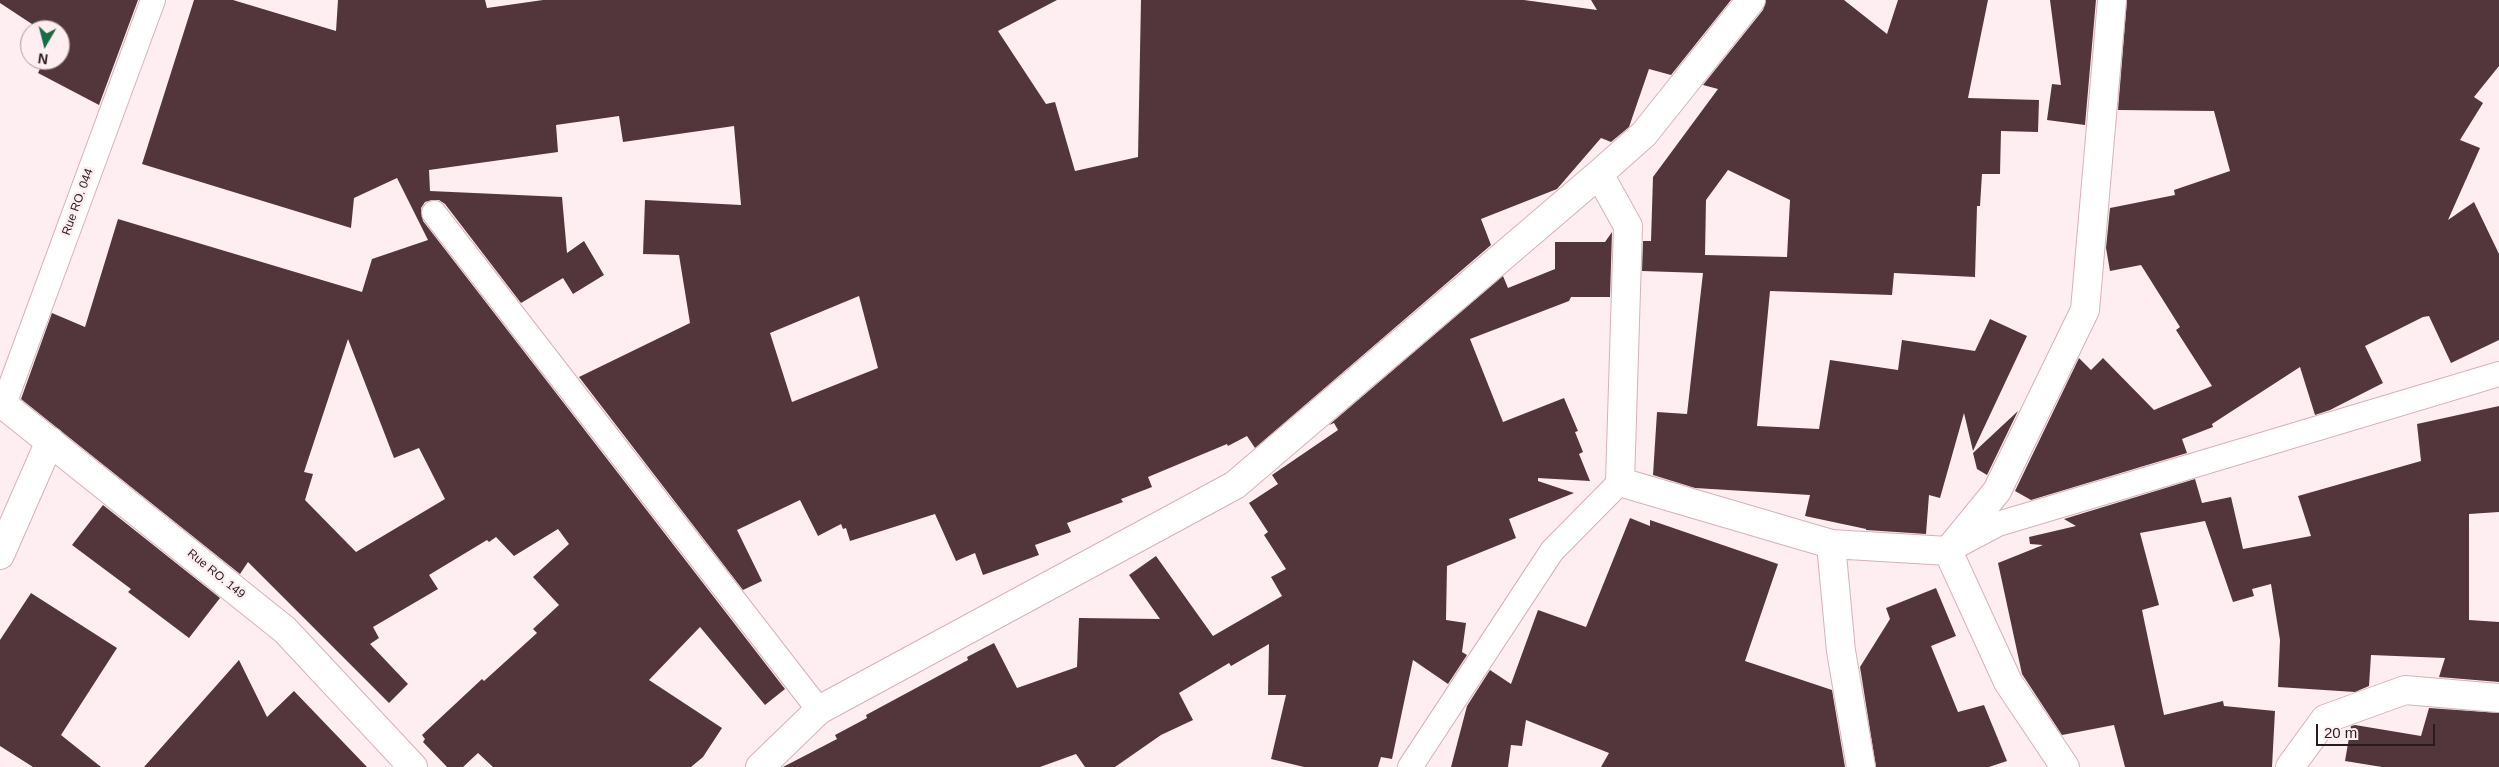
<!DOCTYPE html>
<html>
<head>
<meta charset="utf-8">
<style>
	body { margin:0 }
	#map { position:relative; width:2499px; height:767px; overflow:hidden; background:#feeef1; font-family:Helvetica,sans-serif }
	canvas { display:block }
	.north { position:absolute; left:20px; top:20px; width:50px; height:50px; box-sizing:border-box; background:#feeef1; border:1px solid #a99a9d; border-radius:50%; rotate:188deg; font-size:14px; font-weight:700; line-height:20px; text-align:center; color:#291c1e }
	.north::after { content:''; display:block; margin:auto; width:18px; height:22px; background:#156e41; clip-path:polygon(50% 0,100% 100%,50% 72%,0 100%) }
	.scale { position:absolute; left:2316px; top:724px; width:119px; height:22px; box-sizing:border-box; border:2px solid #291c1e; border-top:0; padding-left:6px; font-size:15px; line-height:18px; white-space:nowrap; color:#291c1e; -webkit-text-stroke:4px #feeef1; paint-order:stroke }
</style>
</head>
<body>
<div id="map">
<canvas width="2499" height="767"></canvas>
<div class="north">N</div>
<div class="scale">20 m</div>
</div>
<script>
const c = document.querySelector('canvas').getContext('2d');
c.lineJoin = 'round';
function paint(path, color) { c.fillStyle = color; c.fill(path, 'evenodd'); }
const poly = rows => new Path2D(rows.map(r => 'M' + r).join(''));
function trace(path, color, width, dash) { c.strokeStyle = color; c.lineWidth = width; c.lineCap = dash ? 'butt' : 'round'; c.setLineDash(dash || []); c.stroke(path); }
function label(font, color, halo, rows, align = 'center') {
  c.font = font + ' Helvetica,sans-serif'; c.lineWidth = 5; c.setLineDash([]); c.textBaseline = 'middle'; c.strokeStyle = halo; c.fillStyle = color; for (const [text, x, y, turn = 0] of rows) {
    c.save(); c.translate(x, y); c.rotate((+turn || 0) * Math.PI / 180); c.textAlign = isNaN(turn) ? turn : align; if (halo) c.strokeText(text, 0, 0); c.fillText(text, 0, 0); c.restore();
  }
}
paint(poly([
	[0,0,138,0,99,105,38,73,44,60,60,60,60,30,41,30,0,3],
	[194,0,233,0,336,31,338,0,485,0,487,8,543,0,1057,0,998,31,1046,104,1055,102,1075,171,1138,157,1141,0,1524,0,1597,10,1591,0,1731,0,1671,75,1649,69,1629,127,1611,142,1601,138,1557,189,1481,219,1491,245,1255,448,1247,436,1228,446,1227,444,1148,477,1152,487,1121,499,1123,502,1067,523,1071,532,1035,545,1039,555,983,575,975,553,956,561,935,514,850,541,846,528,843,529,841,524,818,536,800,500,737,530,762,581,743,590,579,377,690,323,679,255,643,254,645,200,741,205,734,126,623,142,619,116,556,125,558,152,429,170,430,191,562,197,567,253,584,241,604,275,573,294,563,278,521,303,445,204,439,200,432,200,425,202,421,208,423,221,785,689,765,705,700,627,649,680,722,728,703,757,691,767,493,767,478,753,463,767,447,767,423,742,425,739,422,735,482,679,484,681,537,633,533,629,559,605,533,577,569,544,558,529,514,556,496,537,489,542,487,540,429,575,438,589,373,627,379,638,370,644,408,684,389,703,248,562,240,574,21,399,52,313,85,327,118,219,362,292,372,259,428,240,397,178,354,198,351,228,142,164],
	[859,296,878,368,792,402,770,333],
	[348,339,394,458,419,448,445,499,356,552,305,500,313,474,304,472],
	[1766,0,1844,0,1887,34,1898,0,1988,0,1968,98,2039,100,2038,132,2001,131,2000,174,1982,174,1980,206,1977,206,1975,277,1894,273,1892,295,1770,291,1757,426,1819,429,1830,360,1898,370,1902,340,1975,351,1990,319,2027,336,1973,451,1964,413,1940,498,1929,495,1926,534,1866,530,1866,529,1805,516,1810,495,1695,488,1653,475,1657,412,1687,414,1703,273,1642,271,1643,241,1651,241,1653,177,1718,89,1703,85,1763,10],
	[1728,170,1790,200,1787,257,1705,255,1706,200],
	[2050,0,2096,0,2085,125,2047,120,2052,84,2061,85],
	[2127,0,2499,0,2499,66,2474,97,2483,103,2460,140,2480,148,2448,220,2474,202,2499,254,2499,340,2451,363,2429,316,2423,317,2365,346,2383,383,2330,410,2315,415,2300,367,2212,424,2213,427,2182,439,2187,453,2031,500,2015,491,2079,358,2091,370,2103,358,2154,410,2212,386,2176,330,2180,327,2141,265,2110,271,2106,248,2110,208,2175,195,2174,190,2230,171,2214,111,2118,110],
	[1612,232,1610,297,1571,297,1569,301,1470,339,1503,422,1564,398,1578,431,1575,432,1583,452,1579,454,1590,481,1538,478,1538,481,1574,493,1509,519,1516,538,1447,566,1446,620,1466,623,1462,652,1467,655,1448,684,1413,660,1392,759,1381,757,1378,767,1304,767,1271,759,1286,695,1268,695,1269,644,1231,666,1229,663,1179,693,1193,720,1161,735,1115,767,1085,767,1076,754,1040,767,783,767,837,739,835,735,867,718,866,715,968,660,967,657,994,643,1017,688,1077,667,1079,618,1160,619,1129,575,1156,556,1213,636,1282,596,1271,577,1286,569,1264,535,1268,532,1249,503,1278,484,1272,475,1338,430,1334,423,1329,425,1503,276,1508,288,1555,269,1555,242,1605,242],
	[2499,406,2499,512,2469,514,2469,620,2499,622,2499,682,2439,677,2445,658,2371,655,2369,686,2355,692,2278,687,2280,640,2271,584,2252,589,2254,596,2233,602,2205,521,2140,533,2159,605,2142,610,2164,715,2223,701,2224,706,2275,711,2272,767,2125,767,2114,725,2062,735,2022,674,1998,563,2043,545,2030,544,2029,537,2076,526,2064,519,2195,479,2202,503,2231,497,2243,549,2311,536,2298,496,2421,461,2417,424],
	[2018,411,1987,475,1977,469,1973,453],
	[103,505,220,598,189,638,128,592,131,589,72,545],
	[1630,518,1650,526,1650,520,1778,564,1745,661,1832,690,1845,767,1601,767,1609,753,1526,720,1522,746,1511,745,1508,767,1451,767,1467,706,1490,670,1511,684,1538,610,1586,627],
	[1936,588,1956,636,1931,646,1958,712,1984,705,2007,761,1989,767,1876,767,1860,667,1890,619,1886,608],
	[31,593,117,648,61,735,101,767,33,767,0,746,0,640],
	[239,660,267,717,294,691,367,767,144,767],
	[2429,708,2499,713,2499,767,2382,767,2345,761,2351,726,2355,725,2421,736]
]), '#53363c');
const lane = poly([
	[434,213,819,710],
	[4,404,153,0],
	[1951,549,1998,524,2499,374],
	[1410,767,1552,551,1620,482]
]);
const street = poly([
	[1751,0,1644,134,1599,174,1628,226,1620,482,1831,544,1948,551,1997,491,2085,310,2112,0],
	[0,402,285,630,413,767],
	[1831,544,1841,651,1861,767],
	[1948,551,2008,682,2065,767],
	[0,555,50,441],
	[760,767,819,710,1235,485,1599,174],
	[2290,767,2325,719,2405,690,2499,698]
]);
trace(lane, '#d5b1b8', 26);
trace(street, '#d5b1b8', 30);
trace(lane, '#fff', 24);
trace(street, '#fff', 28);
label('12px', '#291c1e', '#feeef1', [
	["Rue RO. 044",78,202,-70],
	["Rue RO. 149",216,574,39]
]);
</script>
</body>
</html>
